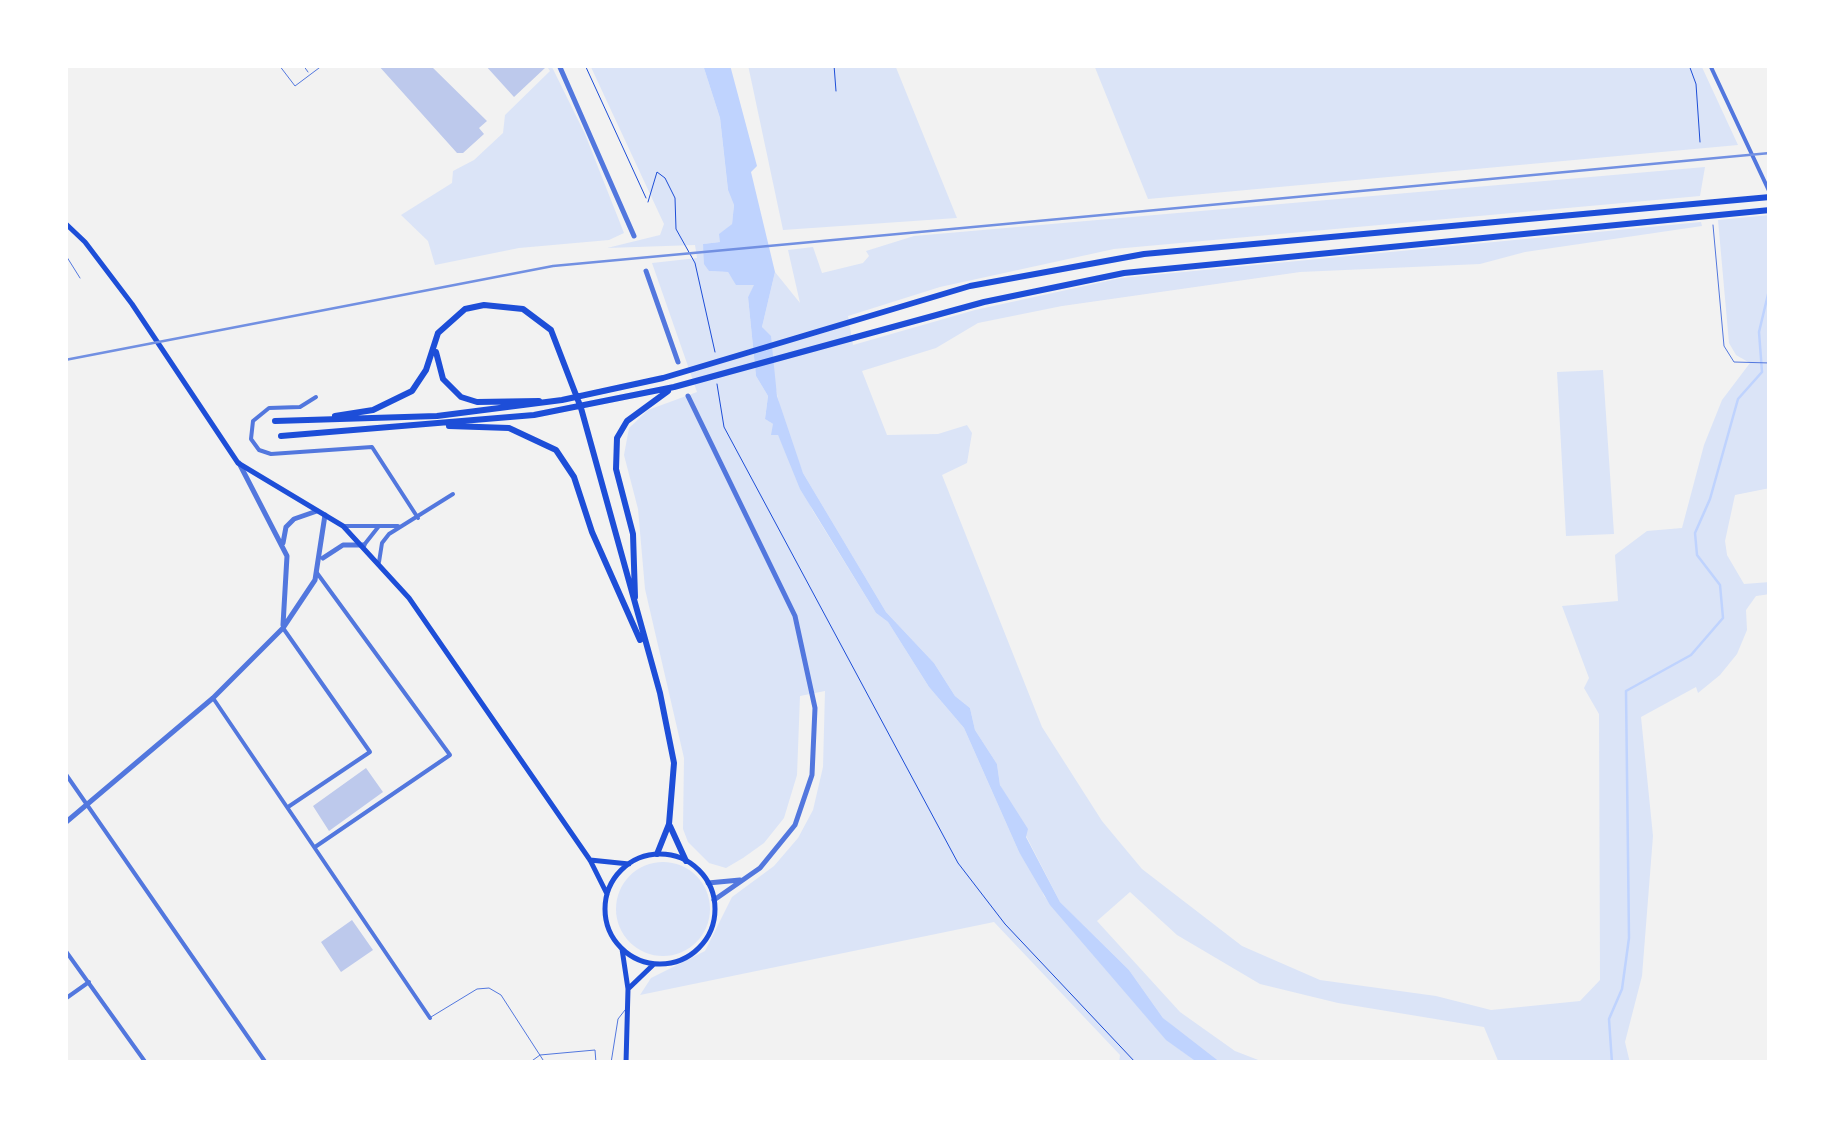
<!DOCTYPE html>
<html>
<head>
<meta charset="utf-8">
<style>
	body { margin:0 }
	#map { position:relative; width:1835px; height:1128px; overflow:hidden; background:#f2f2f2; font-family:"Crimson Pro",serif }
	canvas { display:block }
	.frame { position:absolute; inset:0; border:68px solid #fff; pointer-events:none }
</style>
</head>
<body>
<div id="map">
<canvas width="1835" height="1128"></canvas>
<div class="frame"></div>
</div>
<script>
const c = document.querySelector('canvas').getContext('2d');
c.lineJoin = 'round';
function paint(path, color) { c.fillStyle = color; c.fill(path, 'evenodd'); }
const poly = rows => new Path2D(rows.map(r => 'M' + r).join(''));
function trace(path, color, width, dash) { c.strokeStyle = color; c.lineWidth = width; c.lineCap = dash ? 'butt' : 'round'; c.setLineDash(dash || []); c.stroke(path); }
paint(poly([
	[546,65,551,65,585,134,624,233,609,240,519,248,435,265,428,241,401,215,452,183,453,171,474,160,503,133,505,115,550,71],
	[590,65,703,65,720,118,728,190,734,205,732,224,720,234,720,242,703,244,709,271,728,272,737,285,755,285,748,297,756,376,768,396,765,419,773,424,813,511,876,613,888,622,929,687,964,728,1019,852,1035,873,1044,896,1166,1039,1198,1063,1119,1063,1120,1055,994,922,640,995,651,978,705,951,732,897,774,866,798,838,813,810,823,767,825,691,800,696,797,775,784,818,764,843,743,858,726,868,709,863,688,842,683,829,684,758,645,589,638,509,624,455,629,428,648,410,697,392,652,263,697,258,695,245,607,248,660,235,664,224],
	[748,65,895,65,957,218,783,230],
	[1094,65,1701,65,1738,145,1148,199],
	[1705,167,1700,196,1114,249,940,287,848,316,853,345,975,310,1121,278,1701,222,1702,226,1525,252,1480,264,1300,272,1062,306,978,323,936,348,862,371,887,435,938,434,967,425,972,433,967,463,942,475,1042,727,1102,821,1142,869,1242,946,1320,980,1436,996,1491,1010,1580,1001,1600,980,1599,714,1584,688,1589,678,1562,606,1618,601,1615,555,1647,531,1682,528,1704,445,1722,400,1750,363,1736,355,1729,343,1718,220,1770,215,1770,488,1735,495,1725,541,1727,555,1744,584,1770,582,1770,594,1756,596,1746,610,1747,630,1737,654,1720,675,1698,693,1696,687,1641,717,1653,836,1642,976,1625,1042,1630,1063,1499,1063,1484,1027,1338,1003,1260,984,1177,935,1130,892,1097,921,1180,1012,1235,1051,1266,1063,1221,1063,1203,1053,1163,1018,1129,970,1060,902,1000,785,997,764,975,730,970,708,955,696,934,663,886,612,803,473,785,430,762,327,775,272,800,303,788,250,813,247,822,273,863,263,869,256,866,251,914,236],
	[1603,370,1614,534,1566,536,1557,372],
	'616 909a47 47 0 1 1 94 0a47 47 0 1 1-94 0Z'
]), '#dbe4f7');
paint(poly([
	[703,65,730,65,757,166,751,172,775,272,762,327,771,336,777,396,803,473,886,612,934,663,955,696,970,708,975,730,997,764,1000,785,1028,829,1026,837,1060,902,1129,970,1163,1018,1221,1063,1198,1063,1166,1040,1050,905,1019,852,964,728,929,687,888,622,876,613,800,489,778,435,771,435,773,424,765,419,768,396,756,376,748,297,754,285,736,285,728,272,709,271,704,264,703,244,720,242,719,234,732,224,734,205,728,190,720,118]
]), '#bfd3fe');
trace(poly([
	[1612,1063,1609,1019,1622,989,1629,938,1626,691,1691,655,1723,618,1720,585,1697,555,1695,533,1710,499,1738,399,1762,372,1759,332,1770,286]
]), '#bfd3fe', 2.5);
paint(poly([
	[378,65,430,65,487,121,479,128,484,134,463,153,457,153],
	[485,65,542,65,545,68,514,97],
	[366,768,383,792,329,831,313,806],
	[352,920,373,950,341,972,321,942]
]), '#bdc9ec');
trace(poly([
	[585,65,646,198],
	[834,65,836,91],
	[1689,65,1696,84,1700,142],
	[648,202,657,172,665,178,675,198,676,229,695,263,715,352],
	[717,384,724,427,958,863,1005,924,1136,1063]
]), '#1d4ed8', 1);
trace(poly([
	[279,65,295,86,323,65],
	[303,65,308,72],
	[1713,225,1724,346,1734,362,1770,363],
	[65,254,80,278],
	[431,1017,477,989,489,988,501,995,545,1063],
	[529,1063,540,1055,595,1050,596,1063],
	[611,1063,618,1019,625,1010]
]), '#5277de', 1);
trace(poly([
	[1710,65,1770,193],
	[316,397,300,407,269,408,253,421,251,439,259,450,271,454,372,447,418,518],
	[343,526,398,526],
	[364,545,379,526],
	[379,562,382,543,389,534,453,494],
	[283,628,370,752,288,807],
	[213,698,430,1018],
	[65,773,266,1063],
	[315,847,450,755,317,573],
	[65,950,146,1063],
	[65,999,89,982]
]), '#5277de', 4);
trace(poly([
	[559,65,634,236],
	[646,271,678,362],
	[688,396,795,616,815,708,812,775,795,825,760,868,714,900],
	[239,463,287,556,283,625],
	[283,543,286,527,294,519,317,511],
	[323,558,343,545,364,545],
	[65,823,213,698,283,628,315,580,325,515],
	[708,883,740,880]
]), '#5277de', 5);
trace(poly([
	[65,223,85,242,132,304,238,463,343,526,409,598,590,860,607,894],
	'605 909a55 55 0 1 1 110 0a55 55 0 1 1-110 0Z',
	[590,860,629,864],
	[622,949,628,989,626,1063],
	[628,989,654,964]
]), '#1d4ed8', 5);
trace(poly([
	[436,352,443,379,461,397,477,402,539,401],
	[335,416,373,410,412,391,426,370,438,333,465,309,484,305,523,309,551,330,581,408,660,693,674,763,669,824,657,854],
	[275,421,437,416,562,400,663,378,970,286,1144,254,1770,197],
	[449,426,509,428,556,450,574,477,592,532,640,640],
	[281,436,534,415,674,387,984,302,1124,273,1770,210],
	[635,597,633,534,616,469,617,438,627,421,668,391],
	[670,826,686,861]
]), '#1d4ed8', 6);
trace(poly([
	[65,360,553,266,1770,153]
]), '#7290e2', 2.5);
</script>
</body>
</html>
